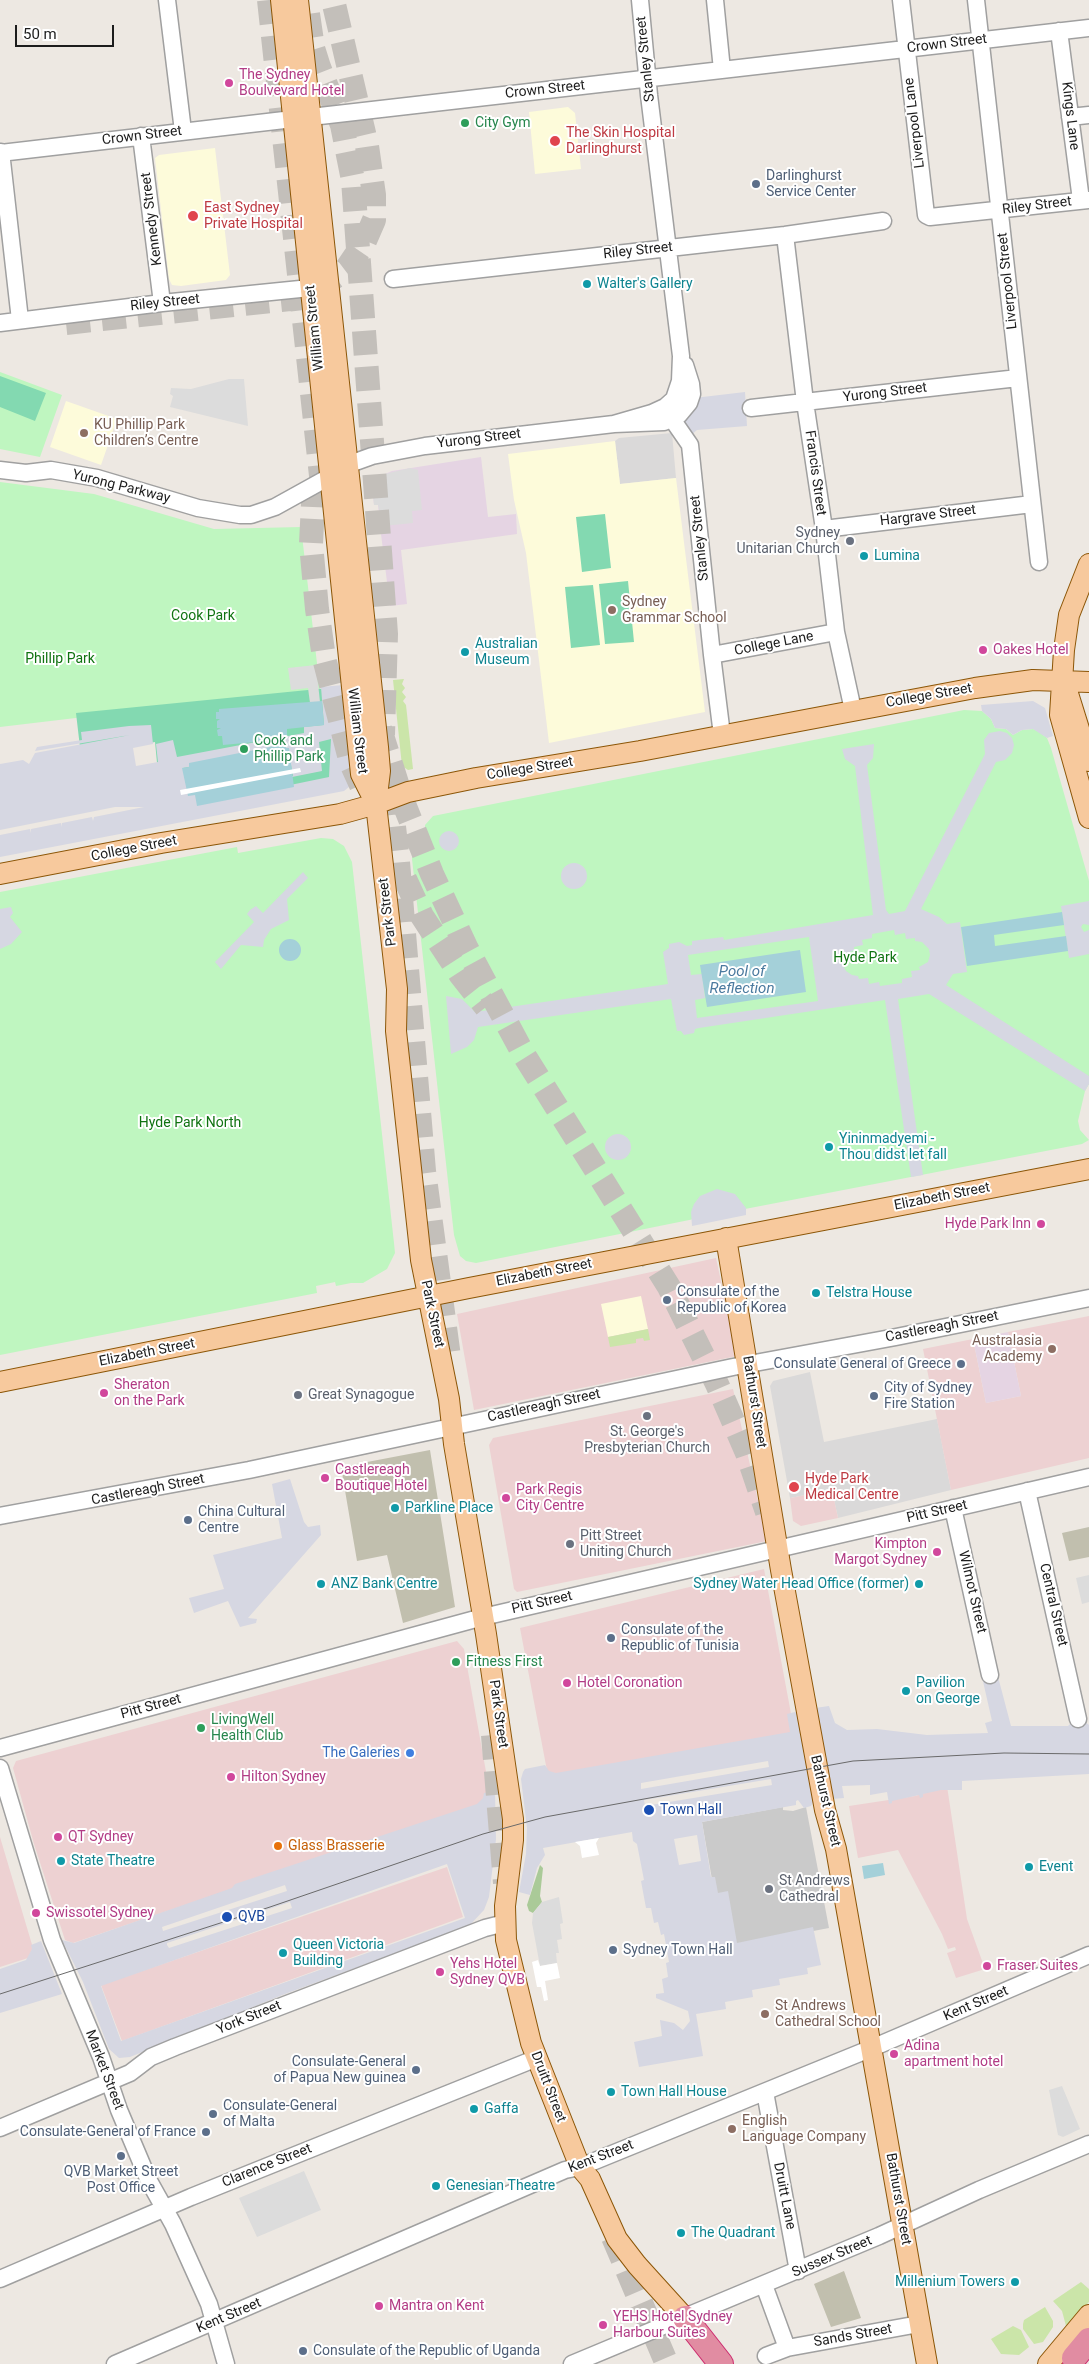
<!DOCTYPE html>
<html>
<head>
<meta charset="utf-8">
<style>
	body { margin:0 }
	#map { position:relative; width:1089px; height:2364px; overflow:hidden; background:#ede8e2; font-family:Roboto,sans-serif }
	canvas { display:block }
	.scale { position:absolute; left:15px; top:25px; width:99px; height:22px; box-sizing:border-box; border:2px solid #1c1c1c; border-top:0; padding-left:6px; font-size:15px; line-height:18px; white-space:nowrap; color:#1c1c1c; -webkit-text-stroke:4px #fff; paint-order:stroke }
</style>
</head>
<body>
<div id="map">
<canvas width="1089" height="2364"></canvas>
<div class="scale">50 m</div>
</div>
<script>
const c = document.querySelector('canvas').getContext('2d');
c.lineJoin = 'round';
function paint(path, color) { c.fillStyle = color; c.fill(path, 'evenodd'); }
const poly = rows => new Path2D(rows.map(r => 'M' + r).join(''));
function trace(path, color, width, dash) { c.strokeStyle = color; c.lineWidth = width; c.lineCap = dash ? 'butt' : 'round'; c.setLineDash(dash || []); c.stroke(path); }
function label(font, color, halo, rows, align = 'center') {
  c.font = font + ' Roboto,sans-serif'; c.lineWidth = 4; c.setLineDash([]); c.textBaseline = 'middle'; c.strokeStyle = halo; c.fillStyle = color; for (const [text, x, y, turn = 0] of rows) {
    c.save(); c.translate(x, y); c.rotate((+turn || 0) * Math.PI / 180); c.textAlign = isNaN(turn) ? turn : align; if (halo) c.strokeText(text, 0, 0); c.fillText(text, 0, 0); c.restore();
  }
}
paint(poly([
	[672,433,676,478,620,484,615,441,619,438],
	[810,1372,824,1442,937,1419,951,1490,838,1518,832,1490,790,1498,770,1386,773,1381]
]), '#dad9d9');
paint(poly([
	[716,1258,737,1356,474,1410,457,1314],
	[1089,1316,1089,1458,951,1490,923,1349,973,1339,986,1403,1021,1396,1008,1332],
	[733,1389,767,1541,517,1592,514,1589,489,1445,493,1438],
	[832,1490,838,1518,801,1526,793,1521,790,1498],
	[764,1569,795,1735,548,1776,520,1628],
	[457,1641,464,1649,490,1794,486,1803,73,1943,65,1940,34,1844,13,1768,16,1761],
	[947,1786,967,1919,985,1969,956,1978,947,1953,956,1950,955,1947,948,1949,942,1934,898,1850,858,1858,849,1806,915,1796],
	[0,1837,33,1948,28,1958,0,1967],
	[447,1867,463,1917,122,2041,101,1985]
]), '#edd1d2');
paint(poly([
	[481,457,488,517,516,514,517,534,401,550,407,604,390,606,380,526,383,526,382,515,379,515,378,505,374,505,373,495,376,483,385,474,392,471],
	[1008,1332,1021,1396,986,1403,973,1339]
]), '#e5d4e3');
paint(poly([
	[568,107,575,113,581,169,535,174,529,112],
	[215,148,230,275,226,280,181,286,172,285,169,279,155,158,159,155],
	[66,401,117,419,101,465,50,447],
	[615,441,620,484,676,478,705,712,549,743,526,553,514,500,508,454],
	[641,1296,648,1329,608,1337,601,1304]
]), '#fdfbda');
paint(poly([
	[783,1807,783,1810,793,1811,806,1807,829,1928,724,1948,702,1822]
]), '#cacaca');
paint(poly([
	[430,1450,455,1607,403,1623,387,1555,357,1561,341,1467],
	[1089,1527,1089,1557,1069,1561,1062,1533],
	[844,2271,861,2318,831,2327,814,2284]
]), '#c1bfae');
paint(poly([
	[404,679,402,684,405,688,402,692,406,697,403,701,406,705,413,769,408,770,402,766,393,680],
	[648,1329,650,1340,644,1341,643,1338,636,1339,636,1343,610,1347,608,1337],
	[1081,2282,1089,2289,1089,2302,1066,2326,1062,2311,1053,2301],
	[1045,2307,1053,2321,1053,2327,1043,2342,1034,2344,1023,2329,1023,2324,1024,2320],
	[1013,2326,1021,2330,1029,2347,1019,2355,1001,2354,991,2339]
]), '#cbe5a9');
paint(poly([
	[540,1865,543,1868,540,1896,542,1902,533,1913,529,1911,527,1905]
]), '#aaca98');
paint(poly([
	[0,372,62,395,40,457,0,449],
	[0,482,94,494,214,529,301,527,320,689,0,727],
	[964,710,982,711,991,719,995,728,1006,729,1013,735,1022,730,1033,729,1039,731,1047,738,1051,748,1089,881,1089,1084,1085,1091,1078,1121,1080,1130,1089,1140,1082,1144,719,1214,476,1263,466,1261,460,1256,454,1235,412,859,413,845,416,841,425,840,425,825,433,816],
	[321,838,333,839,344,846,352,862,394,1243,395,1253,387,1269,363,1283,351,1283,336,1286,335,1282,316,1286,317,1293,0,1355,0,892,237,847,238,853]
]), '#bff6c0');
paint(poly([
	[0,376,46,393,35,421,0,407],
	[605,514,611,568,582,572,576,517],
	[628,581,634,642,605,644,599,584],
	[593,585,600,645,571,648,565,587],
	[328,688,336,778,162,814,155,742,81,756,76,713]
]), '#83d9b1');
paint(poly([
	[229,379,244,379,248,426,170,407,173,396,170,394,171,388,191,389],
	[410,468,418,470,422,510,412,511,413,523,383,526,378,505,374,505,373,495,376,483,385,474],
	[316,665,320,702,310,703,308,688,291,690,288,668],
	[1089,1575,1089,1602,1082,1604,1076,1578],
	[559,1897,563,1923,560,1924,562,1939,557,1940,559,1953,556,1953,557,1963,540,1966,532,1923,533,1913,542,1902],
	[1062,2086,1080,2129,1063,2137,1058,2135,1049,2090],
	[304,2171,321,2210,257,2237,239,2198]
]), '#dcdcdc');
paint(poly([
	[745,392,747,426,697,430,689,437,683,423,694,398],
	[343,685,353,775,349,787,344,791,0,857,0,835,30,829,31,833,31,829,61,823,62,827,62,823,92,817,93,821,94,817,144,807,115,807,0,830,0,764,23,760,29,764,35,753,130,735,35,751,37,747,82,740,81,732,129,726,151,725,153,744,133,748,136,766,158,762,156,744,173,740,177,757,304,733,304,727,324,725,321,687],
	[331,739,329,777,198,804,197,796,322,771,319,742],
	[288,748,293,776,182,768,183,768],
	[1033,701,1045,708,1053,736,1047,738,1033,729,1022,730,1013,735,1006,729,995,728,991,719,982,711,981,705],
	[1000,731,1007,733,1012,738,1014,745,1012,753,1005,760,996,762,921,909,939,917,947,924,960,922,967,972,953,974,946,985,1089,1076,1089,1084,1085,1091,929,994,898,999,923,1175,911,1177,885,1000,699,1028,695,1029,694,1033,684,1035,681,1031,677,1031,671,999,478,1027,474,1040,467,1047,451,1054,446,996,462,999,475,1012,668,984,663,952,669,948,669,944,679,942,687,946,692,945,692,941,723,937,724,940,873,915,855,766,845,759,842,749,874,744,873,758,867,765,886,910,889,914,905,911,985,754,984,740,989,733],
	[894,930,895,935,905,933,906,939,915,938,915,941,922,942,929,949,930,955,928,962,919,967,920,970,911,971,912,977,902,979,902,983,880,986,879,982,869,984,868,978,859,979,858,976,852,975,846,971,843,965,844,958,848,953,854,950,854,947,863,945,862,940,872,938,872,934],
	[809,937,818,1001,697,1018,695,1000,705,998,702,974,691,975,688,955],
	'439 841a10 10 0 1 1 20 0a10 10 0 1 1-20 0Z',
	'561 876a13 13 0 1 1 26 0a13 13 0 1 1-26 0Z',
	[303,872,308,878,287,899,289,920,271,929,264,940,263,947,241,945,221,969,215,962,254,922,247,914,250,910,256,906,263,913],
	[1089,901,1089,925,1083,924,1081,927,1084,932,1089,930,1089,954,1069,958,1061,906],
	[11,907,13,913,10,917,22,932,11,944,0,949,0,909],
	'605 1147a13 13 0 1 1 26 0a13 13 0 1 1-26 0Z',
	[717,1189,735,1194,746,1208,746,1215,692,1226,691,1212,694,1204,700,1196],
	[290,1479,304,1522,308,1527,320,1525,321,1535,248,1618,257,1619,256,1623,240,1627,228,1601,194,1613,189,1598,224,1589,213,1555,282,1538,272,1484],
	[997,1673,1011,1726,1068,1726,1072,1722,1084,1721,1089,1725,1089,1774,962,1781,962,1790,941,1790,923,1794,923,1797,920,1798,919,1795,892,1801,892,1803,889,1804,887,1792,870,1795,870,1785,842,1786,844,1798,832,1799,815,1708,829,1706,835,1723,847,1730,877,1729,927,1735,988,1733,985,1723,992,1721,982,1677],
	[795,1712,798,1713,814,1800,811,1806,804,1808,798,1800,796,1801,796,1805,702,1822,711,1877,715,1877,718,1893,728,1891,737,1943,813,1927,821,1965,807,1968,808,1974,779,1979,780,1985,752,1990,753,1997,725,2002,726,2009,696,2014,703,2056,639,2067,634,2042,662,2036,660,2020,674,2023,683,2030,690,2021,688,2011,656,1998,656,1994,664,1993,662,1979,668,1977,666,1963,669,1962,664,1934,661,1935,658,1922,654,1923,651,1908,646,1908,641,1881,644,1880,637,1844,633,1841,632,1832,543,1848,545,1855,537,1868,530,1895,519,1892,526,1854,527,1828,521,1779,523,1772,525,1769,545,1765,549,1771,556,1773,790,1732,787,1714],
	[768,1761,769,1767,641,1789,641,1783],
	[771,1779,772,1785,645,1806,644,1800],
	[697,1835,701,1861,679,1865,674,1839],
	[495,1791,496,1839,489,1897,484,1910,469,1926,285,1994,130,2057,119,2058,109,2049,83,1982,62,1940,74,1943,232,1888,235,1884,477,1804,483,1798,484,1793],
	[447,1864,465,1918,121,2041,101,1986],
	[285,1885,287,1891,163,1931,162,1927],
	[290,1902,292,1908,169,1948,167,1945,167,1943],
	[41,1941,62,1994,0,2013,0,1969,26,1960,32,1949,31,1945]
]), '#d6d7e2');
paint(poly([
	[322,701,324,725,287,729,287,739,223,745,222,736,218,736,217,730,221,728,217,728,217,721,220,719,216,719,216,712,219,712,219,709],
	[285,744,286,748,289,748,294,787,197,806,195,795,188,796,182,768,189,767,189,763],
	[1062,912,1064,925,994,935,995,946,1066,936,1068,951,967,966,961,927],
	'279 950a11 11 0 1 1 22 0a11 11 0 1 1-22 0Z',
	[800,950,806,992,707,1007,700,965],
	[883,1863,885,1875,864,1879,862,1866]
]), '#a4d0d9');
paint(poly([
	[300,768,301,772,181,795,180,790],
	[599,1838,596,1843,599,1855,582,1858,580,1846,575,1842],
	[538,1960,540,1966,557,1963,560,1978,545,1981,548,2000,544,2001,541,1987,537,1987,532,1962]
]), '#fff');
trace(poly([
	[269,0,324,503],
	[308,14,313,48,319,67,342,125,353,180,386,634,383,735],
	[66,323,290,299,319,289,347,268,364,243,374,220,374,195,367,146,333,0],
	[314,483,311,544,317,609,324,658,351,763,361,785],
	[380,729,402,799,432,874,467,949,524,1055,669,1287,717,1384,747,1453,767,1512],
	[390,791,398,862,424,1171,449,1357],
	[405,879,422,916,460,974,486,1007],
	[493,1735,505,1883],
	[613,2237,667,2364]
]), '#c3bfba', 24, [24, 12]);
const minor = poly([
	[167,0,183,131],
	[715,0,722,70],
	[901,0,926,215,930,217,1089,200],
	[976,0,1039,562],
	[1059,31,1081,200],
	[311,117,1089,28],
	[1070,117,1089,115],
	[141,136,162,303],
	[1,152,20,320],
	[0,153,293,119],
	[785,235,805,402,824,529,836,632,853,710],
	[393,279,785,235,883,221],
	[0,323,162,303,310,288],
	[751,408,1018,378],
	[672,419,690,445,712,655,722,735],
	[614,424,652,413,665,407,674,399,680,381,681,356,649,95,640,0],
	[347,465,372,456,425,446,614,424,664,422,679,415,689,403,692,394,691,384,685,365],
	[0,470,26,473,51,470,97,478,198,508,240,515,251,515,275,507,331,476],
	[824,529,1032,504],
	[712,655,836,632],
	[1027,1491,1078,1719],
	[953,1508,990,1675],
	[0,1516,249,1470,733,1367,896,1337,1089,1298],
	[0,1748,483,1617,1089,1477],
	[0,1768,52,1940,101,2057,119,2110,149,2181,173,2224,209,2304,226,2364],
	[765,2092,798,2271],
	[0,2128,130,2073,151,2057,175,2047,485,1928,505,1923],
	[0,2279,191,2197,537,2058],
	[764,2285,787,2348],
	[766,2356,787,2348,919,2324],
	[115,2364,565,2170,580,2167,872,2048,1089,1955],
	[572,2364,879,2236,979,2190,1089,2144]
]);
const major = poly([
	[281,0,361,774,376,804],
	[298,0,378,747,380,771,376,804,397,989,396,1031,421,1260,449,1399,454,1444,486,1634,513,1819,513,1840,505,1906,506,1940,531,2043,580,2167,590,2179,617,2239,637,2265,685,2318],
	[1089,564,1069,615,1064,650,1060,715,1089,818],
	[1065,684,1089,761],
	[0,874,161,843,340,814,376,804,408,792,476,778,640,751,975,688,1033,680,1089,682],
	[726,1238,781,1570,825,1810,836,1849,927,2364],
	[0,1382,469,1288,1089,1169],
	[1048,2364,1089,2315]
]);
const highway = poly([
	[685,2318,721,2364],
	[1074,2358,1089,2340]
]);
trace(minor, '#a0a0a0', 19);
trace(major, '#8c5607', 22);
trace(highway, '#cd2c6f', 26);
trace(minor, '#fff', 16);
trace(major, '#f7c99d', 20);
trace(highway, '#e18ca2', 24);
trace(poly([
	[0,1994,270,1907,483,1834,545,1817,853,1761,1004,1753,1089,1754]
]), '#6a6a6a', 1);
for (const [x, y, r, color] of [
	[229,83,5,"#d1479c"],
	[465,123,5,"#2e9e5b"],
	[555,141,6,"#e0444e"],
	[756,184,5,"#5c6f8a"],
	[193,216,6,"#e0444e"],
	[587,284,5,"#0f9aa8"],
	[84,433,5,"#8d6e63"],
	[850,541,5,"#6b7280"],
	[864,556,5,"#0f9aa8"],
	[612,610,5,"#8d6e63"],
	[983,650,5,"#d1479c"],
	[465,652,5,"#0f9aa8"],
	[244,749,5,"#2e9e5b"],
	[829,1147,5,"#0f9aa8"],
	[1041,1224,5,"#d1479c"],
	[816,1293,5,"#0f9aa8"],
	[667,1300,5,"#5c6f8a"],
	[1052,1349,5,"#8d6e63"],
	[961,1364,5,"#5c6f8a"],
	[104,1393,5,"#d1479c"],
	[298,1395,5,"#6b7280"],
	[874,1396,5,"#5c6f8a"],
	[647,1416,5,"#6b7280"],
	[325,1478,5,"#d1479c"],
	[794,1487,6,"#e0444e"],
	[506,1498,5,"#d1479c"],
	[395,1508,5,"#0f9aa8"],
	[188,1520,5,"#5c6f8a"],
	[570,1544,5,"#6b7280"],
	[937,1552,5,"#d1479c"],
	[321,1584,5,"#0f9aa8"],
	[919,1584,5,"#0f9aa8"],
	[611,1638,5,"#5c6f8a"],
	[456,1662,5,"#2e9e5b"],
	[567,1683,5,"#d1479c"],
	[906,1691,5,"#0f9aa8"],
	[201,1728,5,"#2e9e5b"],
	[410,1753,5,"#3f7fe0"],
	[231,1777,5,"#d1479c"],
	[649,1810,6,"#1a4fb4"],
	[58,1837,5,"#d1479c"],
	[278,1846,5,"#e8710a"],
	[61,1861,5,"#0f9aa8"],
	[1029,1867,5,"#0f9aa8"],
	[769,1889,5,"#6b7280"],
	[36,1913,5,"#d1479c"],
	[227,1917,6,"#1a4fb4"],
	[613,1950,5,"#5c6f8a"],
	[283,1953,5,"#0f9aa8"],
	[987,1966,5,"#d1479c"],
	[440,1972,5,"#d1479c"],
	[765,2014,5,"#8d6e63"],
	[894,2054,5,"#d1479c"],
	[416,2070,5,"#5c6f8a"],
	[611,2092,5,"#0f9aa8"],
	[474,2109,5,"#0f9aa8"],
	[213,2114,5,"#5c6f8a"],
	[732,2129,5,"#8d6e63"],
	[206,2132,5,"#5c6f8a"],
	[121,2156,5,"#5c6f8a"],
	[436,2186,5,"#0f9aa8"],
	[681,2233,5,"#0f9aa8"],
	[1015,2282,5,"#0f9aa8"],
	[379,2306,5,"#d1479c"],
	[603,2325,5,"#d1479c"],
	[303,2351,5,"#5c6f8a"]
]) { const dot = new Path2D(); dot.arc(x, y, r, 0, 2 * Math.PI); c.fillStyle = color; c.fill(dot); trace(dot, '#fff', 2); }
label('14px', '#1c1c1c', '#fff', [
	["Crown Street",947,44,-7],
	["Stanley Street",646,59,-96],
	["Crown Street",545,90,-6],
	["Kings Lane",1070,116,83],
	["Liverpool Lane",915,123,-97],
	["Crown Street",142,136,-7],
	["Riley Street",1037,206,-7],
	["Kennedy Street",152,219,-97],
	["Riley Street",638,251,-6],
	["Liverpool Street",1008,281,-96],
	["Riley Street",165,303,-6],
	["William Street",315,328,-96],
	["Yurong Street",885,393,-7],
	["Yurong Street",479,439,-7],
	["Francis Street",815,473,82],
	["Yurong Parkway",121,487,14],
	["Hargrave Street",928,516,-7],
	["Stanley Street",700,538,-96],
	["College Lane",774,644,-11],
	["College Street",929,696,-10],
	["William Street",357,731,83],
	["College Street",530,769,-9],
	["College Street",134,849,-11],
	["Park Street",388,912,-97],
	["Elizabeth Street",942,1197,-11],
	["Elizabeth Street",544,1273,-11],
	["Park Street",432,1314,78],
	["Castlereagh Street",942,1327,-11],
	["Elizabeth Street",147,1353,-11],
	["Bathurst Street",754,1402,81],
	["Castlereagh Street",544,1406,-12],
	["Castlereagh Street",148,1490,-11],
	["Pitt Street",937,1512,-13],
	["Wilmot Street",972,1592,77],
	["Pitt Street",542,1603,-13],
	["Central Street",1053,1605,77],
	["Pitt Street",151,1707,-15],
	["Park Street",498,1714,82],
	["Bathurst Street",825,1801,77],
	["Kent Street",976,2004,-23],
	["York Street",249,2018,-22],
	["Market Street",104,2070,69],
	["Druitt Street",548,2087,69],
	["Kent Street",601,2157,-21],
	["Clarence Street",267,2166,-22],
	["Druitt Lane",784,2196,79],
	["Bathurst Street",898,2199,80],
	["Sussex Street",832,2257,-23],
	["Kent Street",229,2316,-23],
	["Sands Street",853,2336,-10]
]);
label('14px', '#b23c85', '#fff', [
	["The Sydney",239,75],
	["Boulvevard Hotel",239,91],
	["Oakes Hotel",993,650],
	["Hyde Park Inn",1031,1224,"right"],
	["Sheraton",114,1385],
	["on the Park",114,1401],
	["Castlereagh",335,1470],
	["Boutique Hotel",335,1486],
	["Park Regis",516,1490],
	["City Centre",516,1506],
	["Kimpton",927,1544,"right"],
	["Margot Sydney",927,1560,"right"],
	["Hotel Coronation",577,1683],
	["Hilton Sydney",241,1777],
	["QT Sydney",68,1837],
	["Swissotel Sydney",46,1913],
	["Yehs Hotel",450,1964],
	["Sydney QVB",450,1980],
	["Fraser Suites",997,1966],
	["Adina",904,2046],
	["apartment hotel",904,2062],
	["Mantra on Kent",389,2306],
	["YEHS Hotel Sydney",613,2317],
	["Harbour Suites",613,2333]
], 'left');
label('14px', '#27864d', '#fff', [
	["City Gym",475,123],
	["Cook and",254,741],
	["Phillip Park",254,757],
	["Fitness First",466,1662],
	["LivingWell",211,1720],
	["Health Club",211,1736]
], 'left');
label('14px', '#be3a42', '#fff', [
	["The Skin Hospital",566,133],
	["Darlinghurst",566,149],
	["East Sydney",204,208],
	["Private Hospital",204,224],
	["Hyde Park",805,1479],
	["Medical Centre",805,1495]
], 'left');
label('14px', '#4e5e75', '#fff', [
	["Darlinghurst",766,176],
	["Service Center",766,192],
	["Consulate of the",677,1292],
	["Republic of Korea",677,1308],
	["Consulate General of Greece",951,1364,"right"],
	["City of Sydney",884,1388],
	["Fire Station",884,1404],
	["China Cultural",198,1512],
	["Centre",198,1528],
	["Consulate of the",621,1630],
	["Republic of Tunisia",621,1646],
	["Sydney Town Hall",623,1950],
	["Consulate-General",406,2062,"right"],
	["of Papua New guinea",406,2078,"right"],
	["Consulate-General",223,2106],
	["of Malta",223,2122],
	["Consulate-General of France",196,2132,"right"],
	["QVB Market Street",121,2172,"center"],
	["Post Office",121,2188,"center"],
	["Consulate of the Republic of Uganda",313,2351]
], 'left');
label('14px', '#0d838f', '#fff', [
	["Walter's Gallery",597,284],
	["Lumina",874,556],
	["Australian",475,644],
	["Museum",475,660],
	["Yininmadyemi -",839,1139],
	["Thou didst let fall",839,1155],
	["Telstra House",826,1293],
	["Parkline Place",405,1508],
	["ANZ Bank Centre",331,1584],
	["Sydney Water Head Office (former)",909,1584,"right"],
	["Pavilion",916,1683],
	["on George",916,1699],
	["State Theatre",71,1861],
	["Event",1039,1867],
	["Queen Victoria",293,1945],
	["Building",293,1961],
	["Town Hall House",621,2092],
	["Gaffa",484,2109],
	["Genesian Theatre",446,2186],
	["The Quadrant",691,2233],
	["Millenium Towers",1005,2282,"right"]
], 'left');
label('14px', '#785e54', '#fff', [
	["KU Phillip Park",94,425],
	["Children’s Centre",94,441],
	["Sydney",622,602],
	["Grammar School",622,618],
	["Australasia",1042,1341,"right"],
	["Academy",1042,1357,"right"],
	["St Andrews",775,2006],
	["Cathedral School",775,2022],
	["English",742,2121],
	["Language Company",742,2137]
], 'left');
label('14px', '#5b616d', '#fff', [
	["Sydney",840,533,"right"],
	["Unitarian Church",840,549,"right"],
	["Great Synagogue",308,1395],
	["St. George's",647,1432,"center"],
	["Presbyterian Church",647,1448,"center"],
	["Pitt Street",580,1536],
	["Uniting Church",580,1552],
	["St Andrews",779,1881],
	["Cathedral",779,1897]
], 'left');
label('14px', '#107311', '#fff', [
	["Cook Park",203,616],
	["Phillip Park",60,659],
	["Hyde Park",865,958],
	["Hyde Park North",190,1123]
]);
label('14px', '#366cbe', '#fff', [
	["The Galeries",400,1753]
], 'right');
label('14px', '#164399', '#fff', [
	["Town Hall",660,1810],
	["QVB",238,1917]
], 'left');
label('14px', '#c56008', '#fff', [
	["Glass Brasserie",288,1846]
], 'left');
label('italic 15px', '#4b7a9f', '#fff', [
	["Pool of",742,972],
	["Reflection",742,989]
]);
</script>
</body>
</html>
